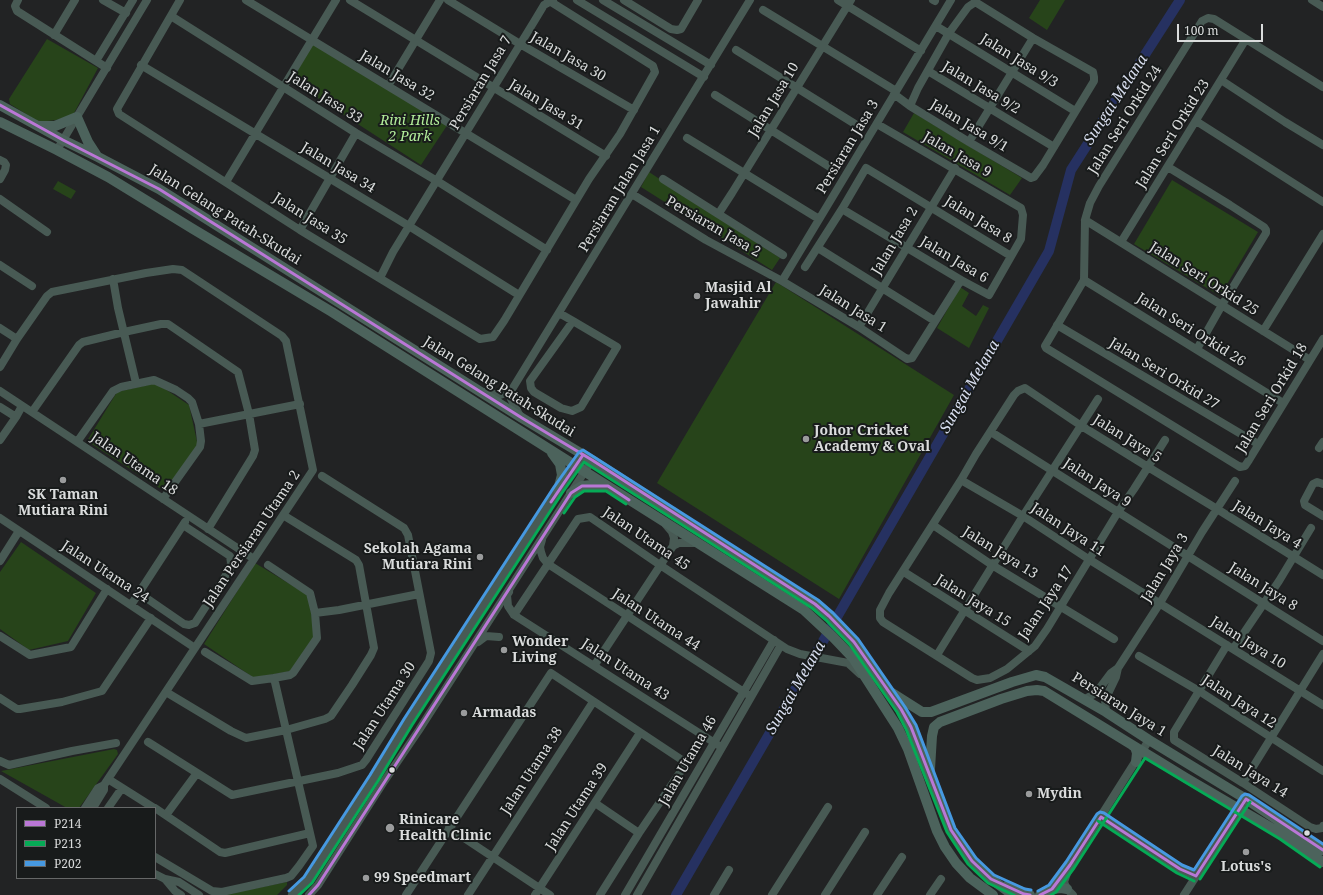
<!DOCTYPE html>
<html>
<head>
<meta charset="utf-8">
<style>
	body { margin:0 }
	#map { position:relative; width:1323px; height:895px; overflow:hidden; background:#222324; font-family:"Noto Serif",serif }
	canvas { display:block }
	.legend { position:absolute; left:16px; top:807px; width:140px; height:72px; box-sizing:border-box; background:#181b1b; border:1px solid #666868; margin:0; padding:5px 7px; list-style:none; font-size:12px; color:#dadcdc }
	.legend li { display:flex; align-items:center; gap:8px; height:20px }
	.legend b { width:20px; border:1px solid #666868 }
	.scale { position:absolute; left:1177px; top:24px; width:86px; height:18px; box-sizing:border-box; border:2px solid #dadcdc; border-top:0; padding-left:5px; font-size:12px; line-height:14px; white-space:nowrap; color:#dadcdc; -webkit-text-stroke:3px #181b1b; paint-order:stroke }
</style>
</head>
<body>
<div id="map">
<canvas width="1323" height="895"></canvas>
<ul class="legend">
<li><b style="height:5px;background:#ba77d6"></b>P214</li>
<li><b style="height:5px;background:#06aa56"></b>P213</li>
<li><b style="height:5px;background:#4699e1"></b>P202</li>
</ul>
<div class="scale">100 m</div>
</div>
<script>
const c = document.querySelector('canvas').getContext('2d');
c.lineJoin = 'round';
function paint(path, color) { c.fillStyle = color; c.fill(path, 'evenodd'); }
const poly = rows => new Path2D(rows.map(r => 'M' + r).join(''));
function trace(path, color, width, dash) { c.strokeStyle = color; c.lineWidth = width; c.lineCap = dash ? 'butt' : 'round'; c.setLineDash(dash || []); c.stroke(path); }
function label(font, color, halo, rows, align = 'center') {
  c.font = font + ' "Noto Serif",serif'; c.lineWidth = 4; c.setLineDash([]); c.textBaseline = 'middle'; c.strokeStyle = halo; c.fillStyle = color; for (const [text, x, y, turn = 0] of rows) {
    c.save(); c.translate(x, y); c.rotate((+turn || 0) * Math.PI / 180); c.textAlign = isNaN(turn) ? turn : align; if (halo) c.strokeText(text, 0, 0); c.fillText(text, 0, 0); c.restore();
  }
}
paint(poly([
	[1040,0,1065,0,1047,30,1029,18],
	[47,39,98,68,73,115,56,120,39,122,10,104,9,99],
	[314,39,448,124,421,165,290,80],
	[914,113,1022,178,1010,195,903,132],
	[649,172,780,258,772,270,641,187],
	[1172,180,1258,232,1220,296,1134,244],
	[58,181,76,191,71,199,53,189],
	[776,282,954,395,839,599,657,483],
	[960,287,969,293,962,306,976,316,983,305,989,308,969,348,937,328],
	[156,383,189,405,198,446,164,491,87,441,117,392],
	[21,542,96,593,68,641,29,650,0,629,0,572],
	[255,563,308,595,315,635,291,671,254,678,204,644],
	[114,749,117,750,118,754,79,808,67,808,1,771],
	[287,882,287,885,277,895,222,895]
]), '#27441a');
trace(poly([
	[676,895,1049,251,1071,170,1180,0]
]), '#263161', 10);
trace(poly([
	[18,0,15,6,17,11,107,68],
	[103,0,126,13],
	[180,0,117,109,119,114,300,230,480,339,493,337,504,321,589,179,620,134,655,72,653,66,548,0],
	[246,0,576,200],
	[350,0,606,156],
	[448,0,520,44,634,110],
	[577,0,704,77],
	[603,0,711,65],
	[624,0,671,29,677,30,681,29,698,0],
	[838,0,921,51],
	[933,0,935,1],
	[1312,0,1323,7],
	[763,10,896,91],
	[171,16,356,133,437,181,547,250],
	[936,26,1075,111],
	[54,35,75,0],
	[736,50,855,124],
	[96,61,133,0],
	[141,65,409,226,519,295],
	[928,71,1054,147],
	[1221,80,1285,122,1323,145],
	[388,86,440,0],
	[1323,87,1214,19,1208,18,1202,21,1099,186,1090,203,1085,220,1084,280,1045,346,1046,348,1240,467,1245,466,1249,460,1323,339],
	[894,94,910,106,969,142,1031,178,1034,177,1043,165,1094,81,1094,77,1093,72,1033,38,977,3,974,3,968,7,949,33,918,88,910,106],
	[715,95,830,167],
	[1196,121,1323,202],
	[687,138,819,219],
	[969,142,1033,38],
	[57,150,147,0],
	[0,160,4,162,6,165,5,170,0,179],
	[1168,167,1230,205,1264,227,1266,230,1266,233,1222,305,1197,349],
	[663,179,783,255],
	[226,182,336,0],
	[632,194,706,240,782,281,859,327,907,359,912,358,961,280],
	[0,199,47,232],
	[842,209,961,280,989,295,1021,239,1023,215,1021,208,877,124],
	[719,213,732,193,851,0],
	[1085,220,1310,360],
	[300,230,356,133],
	[1121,242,1246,39],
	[818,248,935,321],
	[0,265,32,286],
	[805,267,842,209,866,168,1011,256],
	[380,278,393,252,535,20,544,5,553,0],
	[113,279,118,308,136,383],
	[1084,280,1283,403],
	[782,281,951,0],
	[559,313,573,321,617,347,581,407,572,411,561,408,534,392,531,388,530,381,573,321],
	[1057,325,1258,444],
	[859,327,955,168],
	[0,328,17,339],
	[1263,331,1323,234],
	[0,367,17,339,47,296,52,292,146,273,173,269,182,270,282,336,286,341,313,470,104,785,98,788,85,808],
	[0,391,254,559],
	[511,391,750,0],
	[511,391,511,399,520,416],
	[484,392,500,395,511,391],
	[0,407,16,417,22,406],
	[32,412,79,345,83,342,124,332,161,324,168,324,238,372,249,414,255,450,253,456,208,529],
	[199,424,300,404],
	[991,432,1323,641],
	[0,440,16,417],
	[1165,440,1148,467,1134,489,1118,512,1047,629,1035,646,1007,669,990,678,977,680,972,678,883,622,880,618,880,610,889,593,961,480,976,454,1014,395,1018,391,1025,388,1080,425,1148,467,1217,509,1323,575],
	[77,442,113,391,121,387,154,380,176,390,188,398,192,402,199,424,201,441,200,447,163,499],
	[1319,448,1323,442],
	[961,480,1023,516,1090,560,1323,705],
	[1323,484,1317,482,1313,484,1304,501,1305,505,1323,516],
	[0,518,195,648],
	[933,525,992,565,1114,639],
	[542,540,540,547,541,552,543,558,548,564,747,694],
	[673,546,679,543,697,543],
	[0,561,19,531],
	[904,572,1029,651],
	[509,592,507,595,508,606,514,615,718,745],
	[139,593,184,624,189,625,195,623,230,569,231,563,230,556,183,525],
	[131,605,185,522],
	[315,613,339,610,419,594],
	[514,615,578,519,590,517,660,565,787,649,800,654,848,663,860,674],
	[0,636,30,655,71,647,107,589],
	[478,642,486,636,499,637],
	[1227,645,1174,732,1174,740,1243,783,1310,827,1316,829,1322,828,1323,826],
	[1233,649,1279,581,1311,528],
	[205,652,252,681,274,678,290,675,293,673,317,638,315,613,310,593,268,565],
	[937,655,1023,516,1098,399],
	[1139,656,1199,691,1323,771],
	[594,666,673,546,674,538,672,532,666,525],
	[166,692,231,731,246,738,286,730,325,719,331,716,352,685,371,655,374,648,359,565,356,560,283,515],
	[0,698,17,709,20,709,62,702,102,691,151,618],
	[1085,699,1096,693,1111,673,1118,668],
	[1106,712,1105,700,1116,677,1118,668,1160,603,1202,532,1235,481],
	[148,742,232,795,338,773,362,765,366,760,429,661,431,653,408,535,404,528,322,476],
	[0,761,9,765,72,751,116,743],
	[0,779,46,808],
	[108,779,154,808],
	[1243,783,1323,654],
	[595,803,639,833],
	[93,808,104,790,104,785],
	[108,808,122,788],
	[155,808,220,852,225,853,310,833],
	[166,815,197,773],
	[1101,817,1180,869,1196,876],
	[449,828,550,895],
	[155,857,212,891,222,892,286,878,291,876,299,866,313,846,274,678],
	[155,874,165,879,175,891,181,895],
	[165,879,179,882,199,895],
	[292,895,308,880,374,778,408,722,558,490,583,455],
	[309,895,318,885,383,783,419,730,592,460],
	[406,895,551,673,682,760,683,768,639,833,600,895],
	[468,895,593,702],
	[535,895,640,733],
	[625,895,774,640],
	[637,895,781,645],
	[714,895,729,870],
	[772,895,828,807],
	[825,895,865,832],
	[877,895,902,857],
	[930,895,941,879],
	[1073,895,1067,889,1064,882,1070,865,1149,740],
	[1184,895,1246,799]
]), '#485a54', 8);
trace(poly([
	[0,105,63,140,98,157,159,189,522,418,592,460,815,604,829,616,854,642,901,709,911,727,951,830,972,861,991,879,1013,895],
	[0,122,57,150,108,177,193,229,332,312,804,610,833,637,853,658,898,728,908,749,937,831,945,847,956,863,970,878,993,895],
	[39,126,55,126,77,117,88,142,97,156],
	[552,453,560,464,562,475,558,490],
	[571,493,582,486,591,485,604,486],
	[892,693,922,712,931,712,1012,682,1036,675,1045,677,1106,712,1149,740,1246,799,1323,850],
	[1132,745,1135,747,1137,753,1136,762],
	[930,769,932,736,934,727,940,722,1001,699,1027,691,1037,690,1044,691,1186,778,1275,830,1323,862],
	[1006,886,1030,895],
	[1052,889,1061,888,1067,889],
	[1040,895,1052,889,1070,865]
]), '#4c635c', 10);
trace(poly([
	[0,105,63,140,159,189,522,418,592,460,815,604,829,616,854,642,901,709,911,727,951,830,972,861,991,879,1024,894,1030,895],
	[551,502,583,455],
	[1246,799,1323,850],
	[1101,817,1180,869,1196,876],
	[1196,876,1246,799],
	[309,895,318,885,571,493,582,486,608,486,629,500],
	[1040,895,1052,889,1070,865,1101,817]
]), '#ba77d6', 3);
trace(poly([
	[564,513,575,497,584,491,606,491,626,504],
	[1098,821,1177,873,1194,881],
	[1200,879,1250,802],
	[299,895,312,883,378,781,412,725,562,493,584,462,812,608,826,620,850,645,897,712,906,729,947,832,968,864,988,883,1014,895],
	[1051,895,1056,892,1074,868,1145,758,1280,839,1320,867]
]), '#06aa56', 3);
trace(poly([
	[289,891,304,877,370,775,404,719,554,487,579,452,583,450,818,600,833,613,858,639,905,707,916,725,955,828,976,858,994,875,1025,889,1031,890],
	[1038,891,1049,885,1066,862,1097,814,1100,812,1104,813,1182,865,1194,870,1242,796,1245,794,1249,795,1323,844]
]), '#4699e1', 3);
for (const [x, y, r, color] of [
	[697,296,4,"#9a9b9c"],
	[806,439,4,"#9a9b9c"],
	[63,480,4,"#9a9b9c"],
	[480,557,4,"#9a9b9c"],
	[504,650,4,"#9a9b9c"],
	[464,713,4,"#9a9b9c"],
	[392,770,3.5,"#dadcdc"],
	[1029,794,4,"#9a9b9c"],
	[390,828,5,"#9a9b9c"],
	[1307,833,3.5,"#dadcdc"],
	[1246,852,4,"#9a9b9c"],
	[366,878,4,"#9a9b9c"]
]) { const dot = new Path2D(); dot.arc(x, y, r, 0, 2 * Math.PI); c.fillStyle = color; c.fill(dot); trace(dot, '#181b1b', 1.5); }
label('14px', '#dadcdc', '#181b1b', [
	["Jalan Jasa 30",568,57,30],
	["Jalan Jasa 9/3",1019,61,32],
	["Jalan Jasa 32",397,76,31],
	["Persiaran Jasa 7",481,83,-59],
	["Jalan Jasa 9/2",981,88,31],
	["Jalan Jasa 33",325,98,32],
	["Jalan Jasa 10",774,100,-59],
	["Jalan Jasa 31",546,105,31],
	["Jalan Seri Orkid 24",1125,120,-58],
	["Jalan Jasa 9/1",969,126,31],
	["Jalan Seri Orkid 23",1173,134,-58],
	["Persiaran Jasa 3",848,147,-59],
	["Jalan Jasa 9",957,155,30],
	["Jalan Jasa 34",338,168,31],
	["Persiaran Jalan Jasa 1",620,189,-59],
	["Jalan Gelang Patah-Skudai",225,215,32],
	["Jalan Jasa 35",310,219,32],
	["Jalan Jasa 8",978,220,32],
	["Persiaran Jasa 2",713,227,30],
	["Jalan Jasa 2",895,241,-59],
	["Jalan Jasa 6",954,260,31],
	["Jalan Seri Orkid 25",1204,279,32],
	["Jalan Jasa 1",853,309,32],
	["Jalan Seri Orkid 26",1191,330,32],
	["Jalan Seri Orkid 27",1164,374,31],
	["Jalan Gelang Patah-Skudai",499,387,32],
	["Jalan Seri Orkid 18",1272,398,-59],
	["Jalan Jaya 5",1127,439,32],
	["Jalan Utama 18",134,464,34],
	["Jalan Jaya 9",1097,483,33],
	["Jalan Jaya 4",1267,525,32],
	["Jalan Jaya 11",1068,530,33],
	["Jalan Persiaran Utama 2",252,539,-56],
	["Jalan Utama 45",646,539,34],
	["Jalan Jaya 13",1000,553,32],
	["Jalan Jaya 3",1165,568,-59],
	["Jalan Utama 24",105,572,33],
	["Jalan Jaya 8",1263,587,32],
	["Jalan Jaya 15",973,601,32],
	["Jalan Jaya 17",1046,603,-56],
	["Jalan Utama 44",656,620,33],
	["Jalan Jaya 10",1248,643,32],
	["Jalan Utama 43",625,670,33],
	["Jalan Jaya 12",1239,702,33],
	["Persiaran Jaya 1",1119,705,32],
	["Jalan Utama 30",385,706,-57],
	["Jalan Utama 46",688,761,-60],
	["Jalan Utama 38",532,771,-57],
	["Jalan Jaya 14",1250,772,32],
	["Jalan Utama 39",577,807,-57]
]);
label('italic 14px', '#b2ed9a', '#181b1b', [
	["Rini Hills",410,121],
	["2 Park",410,137]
]);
label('bold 14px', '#dadcdc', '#181b1b', [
	["Masjid Al",705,288],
	["Jawahir",705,304],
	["Johor Cricket",814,431],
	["Academy & Oval",814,447],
	["SK Taman",63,495,"center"],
	["Mutiara Rini",63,511,"center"],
	["Sekolah Agama",472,549,"right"],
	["Mutiara Rini",472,565,"right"],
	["Wonder",512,642],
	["Living",512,658],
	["Armadas",472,713],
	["Mydin",1037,794],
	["Rinicare",399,820],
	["Health Clinic",399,836],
	["Lotus's",1246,867,"center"],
	["99 Speedmart",374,878]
], 'left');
label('italic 15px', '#d8deef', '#181b1b', [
	["Sungai Melana",1116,100,-57],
	["Sungai Melana",970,387,-60],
	["Sungai Melana",796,688,-60]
]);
</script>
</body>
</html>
